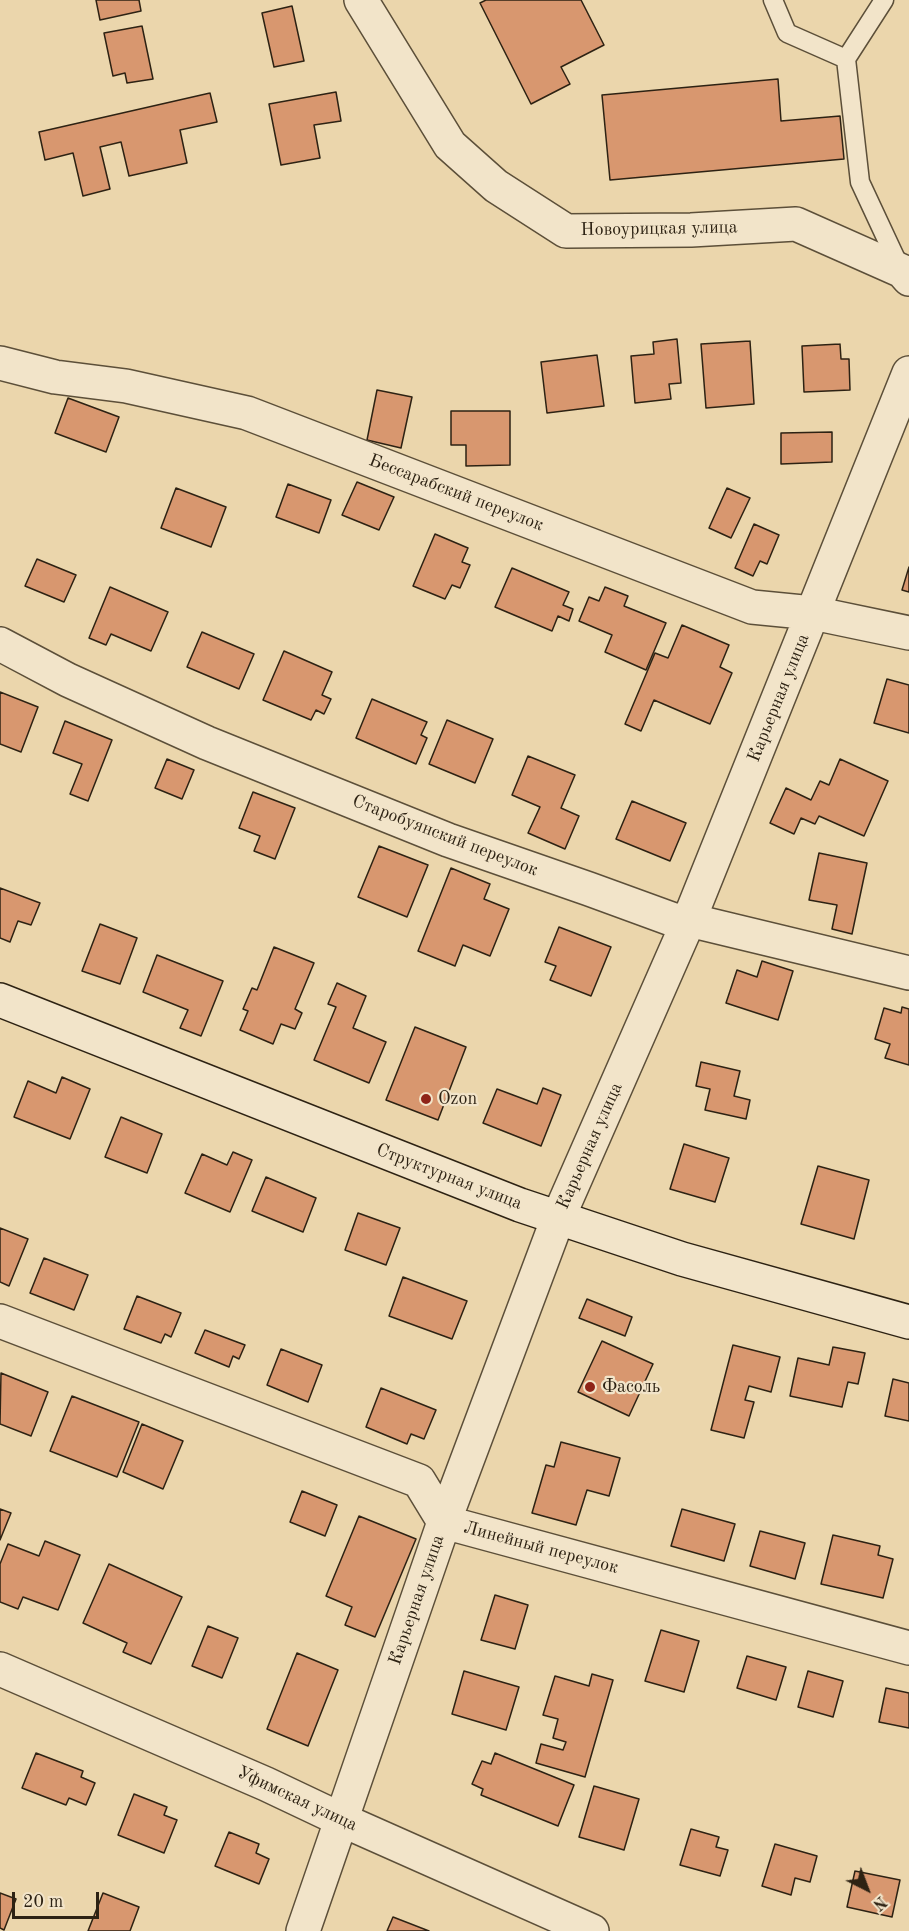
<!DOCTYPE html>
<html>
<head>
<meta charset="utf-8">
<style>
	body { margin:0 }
	#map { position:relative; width:909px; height:1931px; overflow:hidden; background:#ebd6ac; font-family:"Old Standard TT",serif }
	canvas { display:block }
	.north { position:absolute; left:837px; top:1859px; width:60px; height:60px; -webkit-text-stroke:4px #f2e4c9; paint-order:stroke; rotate:138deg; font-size:16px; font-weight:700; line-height:24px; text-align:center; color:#2d2213 }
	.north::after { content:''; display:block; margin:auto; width:21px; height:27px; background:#2d2213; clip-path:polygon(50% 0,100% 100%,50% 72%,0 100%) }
	.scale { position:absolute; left:12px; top:1892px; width:87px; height:27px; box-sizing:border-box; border:3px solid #2d2213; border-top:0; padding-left:8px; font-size:18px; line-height:21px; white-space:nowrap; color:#2d2213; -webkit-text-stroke:4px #f2e4c9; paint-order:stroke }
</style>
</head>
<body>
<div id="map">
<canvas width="909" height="1931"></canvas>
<div class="north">N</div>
<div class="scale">20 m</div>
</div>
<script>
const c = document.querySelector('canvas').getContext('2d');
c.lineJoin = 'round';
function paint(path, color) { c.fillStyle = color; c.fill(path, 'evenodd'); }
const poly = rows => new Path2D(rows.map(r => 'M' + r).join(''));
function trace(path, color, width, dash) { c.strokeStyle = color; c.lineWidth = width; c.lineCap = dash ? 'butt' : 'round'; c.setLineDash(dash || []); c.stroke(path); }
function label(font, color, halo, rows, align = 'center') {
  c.font = font + ' "Old Standard TT",serif'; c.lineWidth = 4.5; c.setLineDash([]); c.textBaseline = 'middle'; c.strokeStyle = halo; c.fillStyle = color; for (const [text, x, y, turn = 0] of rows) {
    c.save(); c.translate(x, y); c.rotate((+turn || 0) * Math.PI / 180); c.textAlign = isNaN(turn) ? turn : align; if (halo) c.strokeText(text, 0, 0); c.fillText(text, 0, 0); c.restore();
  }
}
const building = poly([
	[96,0,139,0,141,11,100,20,96,0],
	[486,0,581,0,604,45,561,67,570,84,531,104,480,3,486,0],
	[292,6,304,61,274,67,262,13,292,6],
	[142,26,153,79,127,83,125,73,113,76,104,33,142,26],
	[778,79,781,121,840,116,844,159,610,180,602,95,778,79],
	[336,92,341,121,314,125,320,158,281,165,269,104,336,92],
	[210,93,217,122,180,130,187,163,129,176,121,142,100,147,110,189,83,196,73,153,45,160,39,132,210,93],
	[677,339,681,383,669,384,671,399,635,403,631,356,654,354,653,342,677,339],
	[750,341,754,404,706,408,701,344,750,341],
	[840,344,841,359,849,359,850,390,804,392,802,346,840,344],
	[597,355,604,406,547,413,541,362,597,355],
	[377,390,412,397,401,448,367,440,377,390],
	[68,398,119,417,106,452,55,433,68,398],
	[451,411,510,411,510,465,466,466,466,445,451,445,451,411],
	[832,432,832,462,781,464,781,433,832,432],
	[357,482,394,497,379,530,342,515,357,482],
	[288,484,331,500,319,533,276,517,288,484],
	[176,488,226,507,211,547,161,528,176,488],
	[727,488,750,498,731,538,709,528,727,488],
	[754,524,779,535,767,564,760,561,753,576,735,568,754,524],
	[435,534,468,548,462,562,470,565,460,588,452,585,445,599,413,586,435,534],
	[37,559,76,575,64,602,25,586,37,559],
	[909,567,909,592,902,590,909,567],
	[512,568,569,592,563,605,573,609,569,621,558,616,552,631,495,607,512,568],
	[110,587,168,612,151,651,111,634,106,645,89,638,110,587],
	[605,587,628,596,624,606,666,623,646,670,605,652,612,635,579,621,589,597,599,601,605,587],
	[682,625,729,645,720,667,732,673,710,724,654,700,641,731,625,724,655,653,668,658,682,625],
	[202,632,254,654,239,689,187,667,202,632],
	[284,651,332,672,322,695,331,699,324,714,316,710,311,720,263,700,284,651],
	[887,679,909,685,909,733,874,723,887,679],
	[0,692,38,707,21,752,0,744,0,692],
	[372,699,427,722,421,735,427,738,416,764,356,738,372,699],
	[447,720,493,739,475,783,429,764,447,720],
	[65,721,112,740,88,801,70,794,82,764,53,753,65,721],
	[528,756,575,775,561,808,579,816,565,849,528,833,540,807,512,795,528,756],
	[167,759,194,770,182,799,155,788,167,759],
	[840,759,888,781,864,836,819,816,815,824,801,818,794,834,770,823,786,788,811,800,820,781,829,785,840,759],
	[253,792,295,808,275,859,254,851,260,836,239,828,253,792],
	[632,801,686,823,670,861,616,839,632,801],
	[379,846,428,865,407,917,358,897,379,846],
	[819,853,867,863,852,934,832,929,837,905,809,900,819,853],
	[451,868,490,884,484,899,509,909,490,956,463,945,455,966,418,951,451,868],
	[0,888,40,903,31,925,18,921,10,942,0,938,0,888],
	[100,924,137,938,120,984,82,971,100,924],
	[559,927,611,947,591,996,550,980,556,966,545,962,559,927],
	[274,947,314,963,295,1009,302,1013,295,1029,281,1024,273,1044,240,1030,248,1011,243,1009,252,988,257,990,274,947],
	[157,955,223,981,201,1036,180,1028,188,1010,143,992,157,955],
	[762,961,793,971,778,1020,726,1003,737,970,757,977,762,961],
	[337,983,366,996,353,1028,386,1042,369,1083,314,1060,336,1007,328,1004,337,983],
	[902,1007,909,1009,909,1065,885,1058,890,1044,875,1039,884,1008,901,1013,902,1007],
	[415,1027,466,1047,438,1120,386,1100,415,1027],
	[701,1062,740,1071,734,1096,750,1100,746,1119,705,1110,710,1089,696,1086,701,1062],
	[62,1077,90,1089,70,1139,14,1117,28,1081,56,1093,62,1077],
	[543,1088,561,1095,541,1146,483,1123,497,1089,537,1104,543,1088],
	[121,1117,162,1134,147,1173,105,1157,121,1117],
	[684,1144,729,1158,715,1202,670,1189,684,1144],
	[233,1152,252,1160,230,1212,185,1193,202,1154,227,1165,233,1152],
	[818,1166,869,1180,854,1239,801,1224,818,1166],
	[266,1177,316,1198,303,1232,252,1211,266,1177],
	[358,1213,400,1228,386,1265,345,1250,358,1213],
	[0,1228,28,1239,9,1286,0,1282,0,1228],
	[44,1258,88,1275,74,1310,30,1293,44,1258],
	[403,1277,467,1301,452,1339,389,1316,403,1277],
	[137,1296,181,1313,171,1337,165,1334,161,1343,124,1329,137,1296],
	[587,1299,632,1317,625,1336,579,1318,587,1299],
	[205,1330,245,1345,239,1359,233,1356,229,1367,195,1353,205,1330],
	[602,1341,653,1364,629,1416,578,1392,602,1341],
	[733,1345,780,1357,771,1392,749,1386,745,1400,754,1402,744,1438,711,1430,733,1345],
	[833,1347,865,1353,858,1384,848,1382,842,1407,790,1396,798,1358,829,1365,833,1347],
	[281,1349,322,1365,308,1402,267,1385,281,1349],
	[1,1373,48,1392,31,1436,0,1424,1,1373],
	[893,1379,909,1383,909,1421,885,1416,893,1379],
	[381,1388,436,1410,424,1439,411,1434,407,1444,366,1427,381,1388],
	[72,1396,139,1422,117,1477,50,1451,72,1396],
	[142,1424,183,1441,163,1489,123,1472,142,1424],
	[561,1442,620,1458,609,1496,587,1490,576,1525,532,1513,546,1465,554,1467,561,1442],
	[302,1491,337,1505,325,1536,290,1522,302,1491],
	[0,1509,11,1513,0,1540,0,1509],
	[682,1509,735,1524,724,1561,671,1546,682,1509],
	[359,1516,416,1539,375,1637,345,1625,352,1607,326,1596,359,1516],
	[760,1531,805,1543,795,1579,750,1566,760,1531],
	[833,1535,880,1546,878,1555,893,1559,883,1598,821,1584,833,1535],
	[45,1541,80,1555,58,1610,23,1597,18,1609,0,1602,0,1564,8,1544,39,1556,45,1541],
	[109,1564,182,1597,151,1664,123,1652,127,1643,83,1623,109,1564],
	[495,1595,528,1605,515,1649,481,1640,495,1595],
	[208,1626,238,1638,222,1678,192,1666,208,1626],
	[661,1630,699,1641,684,1692,645,1681,661,1630],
	[297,1653,338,1670,308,1746,267,1729,297,1653],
	[747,1656,786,1667,776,1700,737,1688,747,1656],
	[464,1671,519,1687,506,1730,452,1714,464,1671],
	[808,1671,843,1681,833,1717,798,1707,808,1671],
	[592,1674,613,1680,585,1777,536,1763,541,1744,563,1750,566,1742,553,1738,558,1719,543,1715,555,1676,589,1686,592,1674],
	[886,1688,909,1693,909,1728,879,1722,886,1688],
	[36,1753,83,1771,81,1777,95,1783,86,1805,69,1798,66,1805,22,1788,36,1753],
	[495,1753,574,1785,558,1826,481,1795,483,1789,472,1784,482,1761,491,1764,495,1753],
	[594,1786,639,1799,624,1850,579,1837,594,1786],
	[134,1794,167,1807,164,1815,177,1820,164,1853,118,1835,134,1794],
	[691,1829,719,1837,716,1847,728,1850,720,1876,680,1865,691,1829],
	[229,1832,259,1844,256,1853,269,1859,259,1884,215,1866,229,1832],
	[775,1844,817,1856,810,1882,795,1878,791,1895,762,1886,775,1844],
	[855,1871,900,1880,892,1917,847,1907,855,1871],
	[0,1893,16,1899,4,1930,0,1928,0,1893],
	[103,1893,139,1907,130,1931,88,1931,103,1893],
	[393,1917,429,1931,387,1931,393,1917]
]);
paint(building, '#d8976f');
trace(building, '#2d2213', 1.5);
const service = poly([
	[773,0,787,33,846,59],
	[884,0,846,59,860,182,901,270]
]);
const minor = poly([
	[361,0,450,145,496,186,566,231,691,230,796,224,902,271,909,279],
	[0,363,55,377,126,386,247,413,752,607,813,613,909,633],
	[0,644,68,680,207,743,448,840,589,889,674,920,689,920,909,973],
	[0,1321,419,1481,444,1522,909,1648],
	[0,1669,266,1784,342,1820,592,1931],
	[303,1931,444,1522,558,1218,689,920,909,373]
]);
const secondary = poly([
	[0,1000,520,1205,682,1259,909,1322]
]);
trace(service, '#5c4f39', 21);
trace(minor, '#5c4f39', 36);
trace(secondary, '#2d2213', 36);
trace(service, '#f2e4c9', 18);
trace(minor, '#f2e4c9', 33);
trace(secondary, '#f2e4c9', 33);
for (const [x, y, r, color] of [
	[426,1099,6,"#8f2418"],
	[590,1387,6,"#8f2418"]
]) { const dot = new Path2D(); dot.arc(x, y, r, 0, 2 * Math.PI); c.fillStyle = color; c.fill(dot); trace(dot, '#f2e4c9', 2); }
label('18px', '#2d2213', '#f2e4c9', [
	["Новоурицкая улица",659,229,-1],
	["Бессарабский переулок",456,493,21],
	["Карьерная улица",779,698,-68],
	["Старобуянский переулок",445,836,21],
	["Карьерная улица",590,1146,-66],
	["Структурная улица",449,1177,21],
	["Линейный переулок",541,1548,15],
	["Карьерная улица",417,1600,-71],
	["Уфимская улица",297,1799,25]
]);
label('18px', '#2d2213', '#f2e4c9', [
	["Ozon",438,1099],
	["Фасоль",602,1387]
], 'left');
</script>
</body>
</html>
